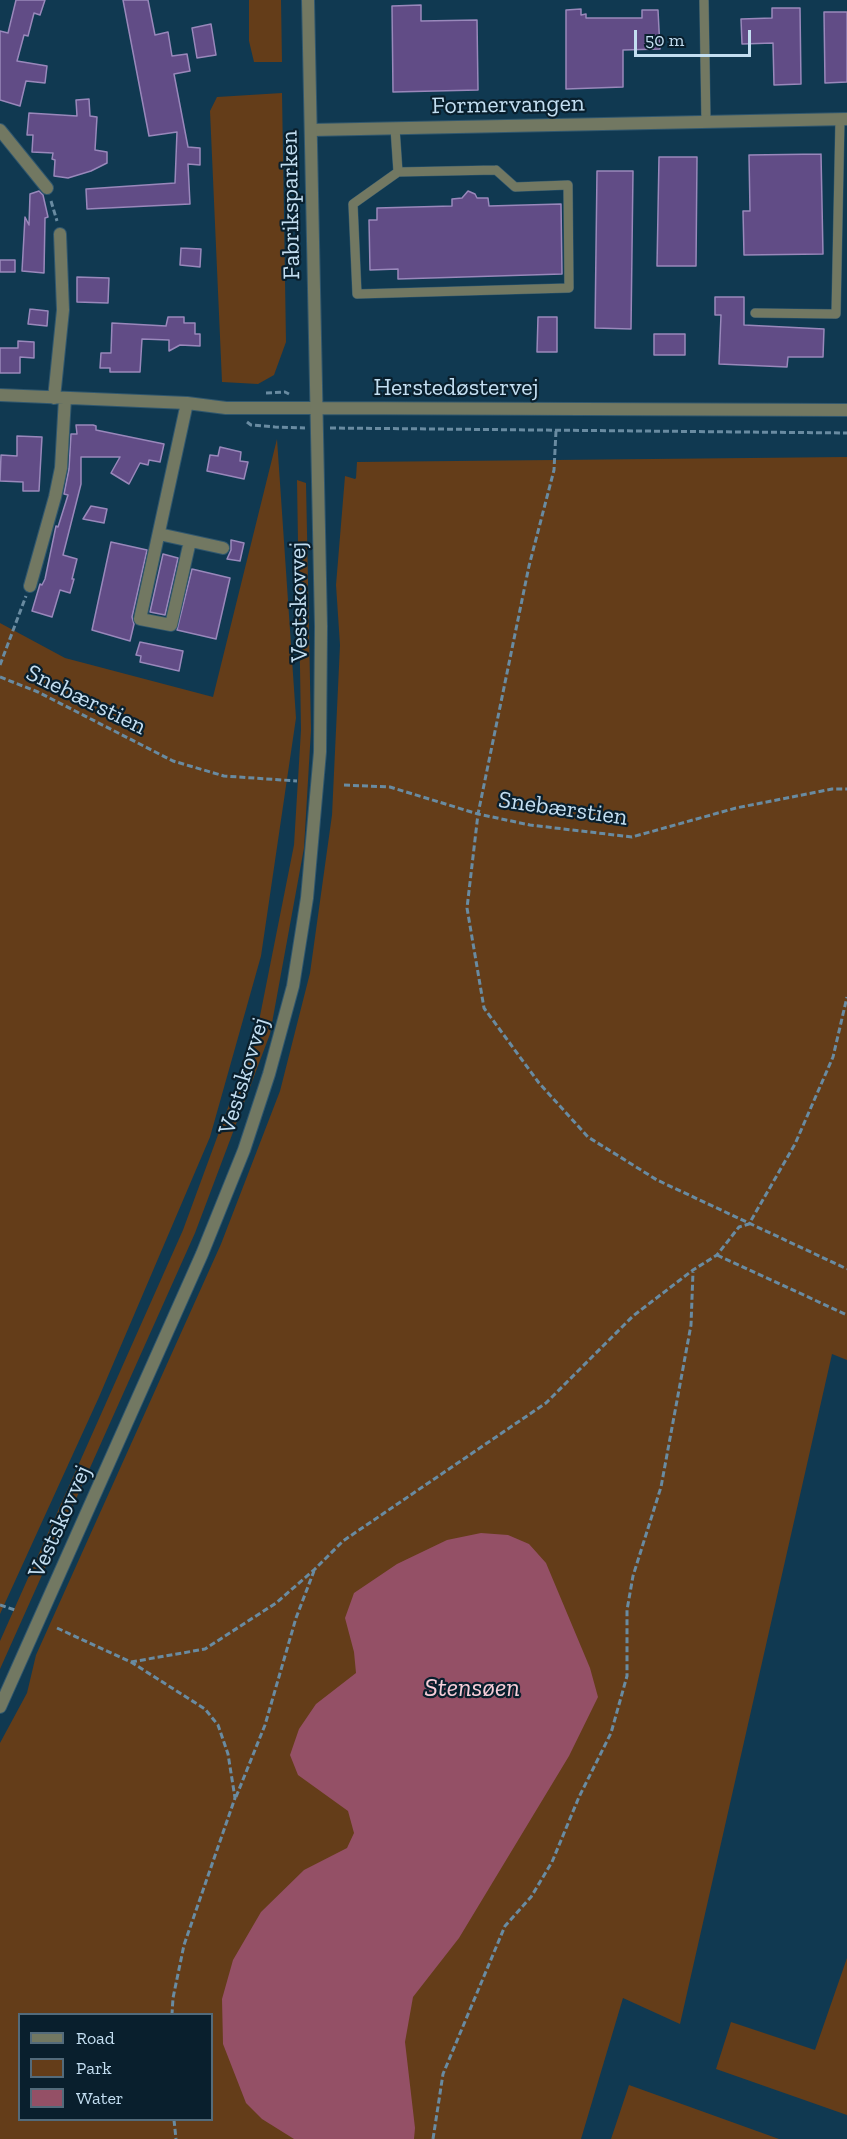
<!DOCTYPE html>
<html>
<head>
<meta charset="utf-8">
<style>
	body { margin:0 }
	#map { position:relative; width:847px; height:2139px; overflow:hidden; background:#103951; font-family:"Zilla Slab",serif }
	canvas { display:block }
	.legend { position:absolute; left:18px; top:2013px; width:195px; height:108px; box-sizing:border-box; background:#091f2d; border:2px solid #536b7b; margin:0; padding:8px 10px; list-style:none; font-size:18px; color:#c3def1 }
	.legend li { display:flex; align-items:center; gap:12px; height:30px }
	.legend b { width:30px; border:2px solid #536b7b }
	.scale { position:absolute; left:634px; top:30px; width:117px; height:27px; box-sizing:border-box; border:3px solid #c3def1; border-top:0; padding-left:8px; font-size:18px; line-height:21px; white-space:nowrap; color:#c3def1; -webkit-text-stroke:4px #091f2d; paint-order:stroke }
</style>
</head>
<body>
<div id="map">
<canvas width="847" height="2139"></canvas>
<ul class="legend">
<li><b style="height:8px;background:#727862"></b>Road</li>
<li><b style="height:16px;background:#643d19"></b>Park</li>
<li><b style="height:16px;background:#945066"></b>Water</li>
</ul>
<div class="scale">50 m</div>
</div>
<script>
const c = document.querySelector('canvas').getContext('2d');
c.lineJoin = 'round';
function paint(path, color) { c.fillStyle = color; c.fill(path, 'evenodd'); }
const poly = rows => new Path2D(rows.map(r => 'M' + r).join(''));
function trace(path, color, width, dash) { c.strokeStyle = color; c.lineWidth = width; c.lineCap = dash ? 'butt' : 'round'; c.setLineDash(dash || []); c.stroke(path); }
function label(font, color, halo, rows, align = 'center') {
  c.font = font + ' "Zilla Slab",serif'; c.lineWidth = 4.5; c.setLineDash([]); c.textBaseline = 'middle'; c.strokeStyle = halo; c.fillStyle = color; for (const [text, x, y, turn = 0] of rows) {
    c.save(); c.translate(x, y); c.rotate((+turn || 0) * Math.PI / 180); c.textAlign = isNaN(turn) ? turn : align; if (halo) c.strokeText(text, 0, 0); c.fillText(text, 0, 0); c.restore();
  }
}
paint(poly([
	[249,0,281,0,282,62,254,62,249,41],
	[282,93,286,342,274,375,258,384,222,382,210,111,217,97],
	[277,439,296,718,261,956,210,1137,99,1397,0,1614,0,623,65,658,213,697],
	[847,457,847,1360,832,1354,680,2024,623,1998,581,2139,0,2139,0,1743,27,1693,36,1655,221,1244,280,1091,310,973,332,815,340,645,336,585,345,476,355,479,356,478,357,462],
	[20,2014,212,2014,212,2120,20,2120],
	[297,480,306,483,311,730,304,848,270,1034,195,1233,0,1669,0,1641,183,1230,258,1026,294,845,301,730],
	[847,1958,847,2115,716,2069,731,2022,815,2050],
	[629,2085,779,2139,611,2139]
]), '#643d19');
paint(poly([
	[481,1533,508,1535,529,1544,546,1563,590,1668,598,1697,569,1756,459,1938,413,1997,405,2042,415,2128,414,2139,294,2139,262,2119,246,2103,223,2044,222,1999,233,1960,261,1912,304,1870,347,1848,354,1833,348,1811,298,1775,290,1755,299,1729,316,1704,356,1673,354,1652,345,1618,354,1593,397,1564,447,1540]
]), '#945066');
const building = poly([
	[16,0,45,0,40,15,34,13,28,36,24,35,17,61,47,66,45,83,26,81,20,106,0,100,0,31,8,33,16,0],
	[123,0,148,0,155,35,168,32,172,56,187,54,190,71,174,74,188,147,200,148,200,165,188,164,190,204,87,209,86,189,175,183,177,132,149,136,123,0],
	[421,5,421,21,477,20,478,90,393,92,392,6,421,5],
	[772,8,800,8,801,84,774,85,773,43,742,44,741,19,772,18,772,8],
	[581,9,581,15,586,14,586,18,642,18,642,10,658,10,660,49,623,50,623,87,566,89,566,10,581,9],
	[824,12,847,12,847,82,825,83,824,12],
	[211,24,216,55,197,58,192,28,211,24],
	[89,99,90,116,97,117,95,150,107,152,107,163,91,171,68,178,54,176,55,160,52,159,53,153,32,152,33,135,27,135,29,113,77,116,76,100,89,99],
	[821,154,823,254,744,255,743,211,750,211,749,155,821,154],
	[659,157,697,157,696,266,657,266,659,157],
	[597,171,633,171,631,329,595,328,597,171],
	[39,191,43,195,48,217,45,218,44,273,22,271,25,217,29,225,30,194,39,191],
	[468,191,475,194,477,198,488,198,489,206,561,204,562,274,398,279,398,269,370,270,369,220,377,220,377,208,452,206,452,199,462,198,468,191],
	[181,248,201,249,200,267,180,265,181,248],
	[0,260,15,260,15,272,0,272,0,260],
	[77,277,109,278,108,303,77,302,77,277],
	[715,297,744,297,744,325,824,329,823,357,788,357,787,367,719,364,721,315,715,315,715,297],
	[30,309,48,311,47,326,28,324,30,309],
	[168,317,184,317,184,323,195,323,195,334,200,334,200,346,180,345,169,351,169,340,142,339,140,372,110,372,110,368,100,368,101,353,111,353,112,323,166,326,168,317],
	[538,317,557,317,557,352,537,352,538,317],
	[654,334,685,334,685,355,654,355,654,334],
	[18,341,34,342,34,358,20,357,20,373,0,373,0,348,18,348,18,341],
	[76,425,93,425,96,426,96,430,164,444,160,462,149,460,148,465,140,463,129,484,111,473,120,457,81,457,81,484,63,555,77,559,72,579,74,579,70,593,60,590,52,617,32,611,40,584,42,585,45,579,56,526,58,527,68,495,64,494,69,469,71,434,77,434,76,425],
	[17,436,42,437,39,491,23,491,23,482,0,481,1,455,17,456,17,436],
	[220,447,241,452,240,461,248,462,244,479,207,471,210,455,218,456,220,447],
	[91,506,107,509,104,523,83,519,91,506],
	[231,540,244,543,240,561,227,559,231,550,231,540],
	[111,542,147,550,132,617,134,624,130,641,92,630,111,542],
	[163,554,178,558,165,615,150,612,163,554],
	[192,569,230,578,216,639,177,630,192,569],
	[140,642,183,651,179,671,140,662,141,656,136,655,140,642]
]);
paint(building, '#614c86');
trace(building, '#98b', 1.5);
const service = poly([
	[704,1,706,122],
	[395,128,398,172],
	[496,170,515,187,568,185,569,288,357,294,353,204,398,172,496,170],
	[755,313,836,314,840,119]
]);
const minor = poly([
	[0,130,47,188],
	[311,130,847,119],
	[0,395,187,403,226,408,317,408],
	[54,398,63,310,60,234],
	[187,403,140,619,171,625,190,541],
	[159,534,223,548],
	[30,586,55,497,61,468,65,398]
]);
const tertiary = poly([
	[317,408,847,410],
	[0,1707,202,1254,244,1150,269,1074,293,986,307,898,320,752,321,626,308,0]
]);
trace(service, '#30576e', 10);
trace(minor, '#30576e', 14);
trace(tertiary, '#30576e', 14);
trace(poly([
	[51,201,57,221],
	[266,393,285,392,289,394],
	[247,422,251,425,275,427,305,428],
	[330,428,847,433],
	[556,431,554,470,529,566,478,814,467,908,484,1008,539,1083,588,1137,657,1180,847,1269],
	[0,665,26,596],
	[0,677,38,692,173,761,224,776,297,781],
	[344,785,390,787,478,814,530,825,632,837,736,808,832,789,847,789],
	[717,1255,847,1315],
	[0,1605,15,1610],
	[57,1628,131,1662,205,1709,218,1725,228,1754,235,1798,184,1945,173,1998,172,2014],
	[131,1662,205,1649,276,1603,314,1570,343,1541,546,1403,633,1316,693,1270,717,1255,739,1227,749,1224,795,1144,833,1057,847,997],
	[236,1797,265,1725,296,1618,314,1571],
	[174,2120,176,2139],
	[433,2139,443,2074,505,1926,531,1897,552,1862,579,1797,611,1733,627,1676,627,1610,633,1576,661,1487,691,1325,693,1272]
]), '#698ba1', 3, [6, 3]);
trace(service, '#727862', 9);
trace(minor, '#727862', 12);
trace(tertiary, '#727862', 12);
label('24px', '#c3def1', '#091f2d', [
	["Formervangen",508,105,-1],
	["Fabriksparken",291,205,-91],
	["Herstedøstervej",456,388],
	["Vestskovvej",299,602,-91],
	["Snebærstien",86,700,26],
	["Snebærstien",563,809,8],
	["Vestskovvej",244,1076,-73],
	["Vestskovvej",60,1522,-66]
]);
label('italic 26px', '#f8ced9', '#091f2d', [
	["Stensøen",472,1689]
]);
</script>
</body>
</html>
